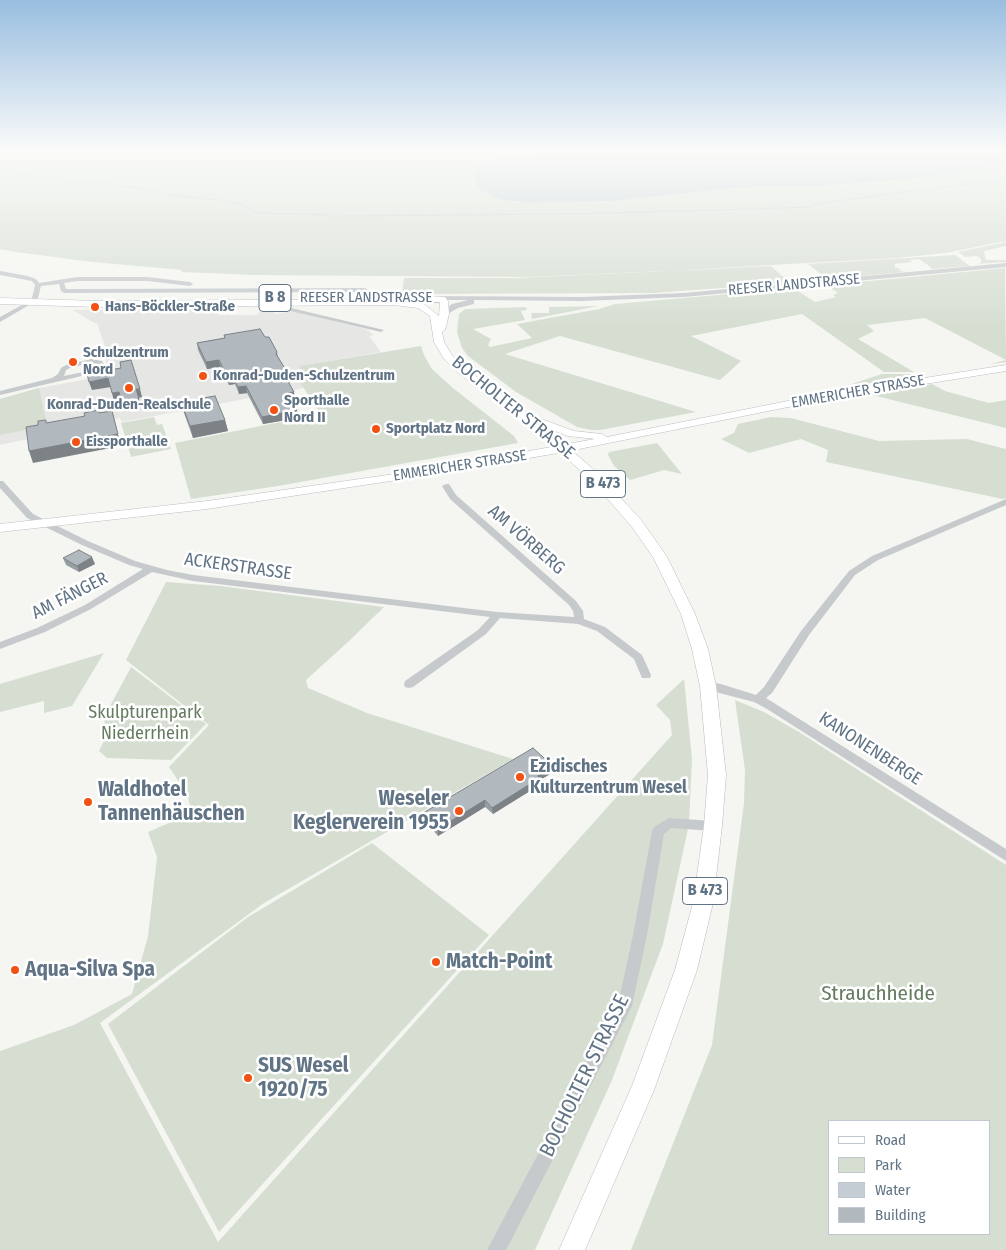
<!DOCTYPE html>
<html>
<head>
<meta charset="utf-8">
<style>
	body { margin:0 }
	#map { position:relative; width:1006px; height:1250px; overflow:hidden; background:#f5f6f1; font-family:"Fira Sans Condensed",sans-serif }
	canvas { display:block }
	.legend { position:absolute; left:828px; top:1120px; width:162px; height:115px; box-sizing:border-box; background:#fff; border:1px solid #c0c7ce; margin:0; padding:6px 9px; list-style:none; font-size:15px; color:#617485 }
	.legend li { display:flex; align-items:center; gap:10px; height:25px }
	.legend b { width:25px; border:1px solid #c0c7ce }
</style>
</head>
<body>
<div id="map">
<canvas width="1006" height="1250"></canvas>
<ul class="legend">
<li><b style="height:6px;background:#fff"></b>Road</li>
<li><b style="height:14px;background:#d6ded2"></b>Park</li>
<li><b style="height:14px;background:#c4cdd3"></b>Water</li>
<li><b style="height:14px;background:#b1b9be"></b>Building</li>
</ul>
</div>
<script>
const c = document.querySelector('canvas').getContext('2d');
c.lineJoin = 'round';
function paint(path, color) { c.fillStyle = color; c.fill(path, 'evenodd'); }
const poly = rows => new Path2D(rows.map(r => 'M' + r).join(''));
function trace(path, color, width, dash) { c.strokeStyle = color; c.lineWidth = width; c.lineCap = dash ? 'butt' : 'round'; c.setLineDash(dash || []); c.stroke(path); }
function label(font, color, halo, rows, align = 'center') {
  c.font = font + ' "Fira Sans Condensed",sans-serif'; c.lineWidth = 5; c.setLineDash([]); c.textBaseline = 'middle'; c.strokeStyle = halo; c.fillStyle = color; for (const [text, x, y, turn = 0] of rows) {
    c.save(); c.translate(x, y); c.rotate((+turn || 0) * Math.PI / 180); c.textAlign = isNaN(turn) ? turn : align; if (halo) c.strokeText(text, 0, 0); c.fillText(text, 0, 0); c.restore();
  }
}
paint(poly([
	[222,307,218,315,257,315,259,312,273,311,275,314,293,311,366,329,374,335,369,336,381,352,300,366,304,375,299,381,304,388,122,422,120,418,42,432,42,436,0,445,0,399,39,388,99,377,109,373,104,356,108,355,97,323,94,323,73,310]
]), '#e6e7e5');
paint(poly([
	[7,153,537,153,490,161,478,166,514,202,526,203,615,201,726,189,785,186,810,187,909,179,954,174,1006,164,1006,241,946,253,896,258,666,271,771,266,790,283,653,293,402,294,404,278,514,278,665,271,526,277,255,275,181,272,182,270,92,262,16,252,0,249,0,154],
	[1006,242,1006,246,984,251,986,260,1006,260,1006,262,975,264,981,263,981,259,977,256,965,257,958,252],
	[955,255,970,266,931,269,932,268,919,259,910,260,912,262,895,264,895,267,902,270,899,270,900,271,907,272,827,279,808,264],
	[1005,268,1006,362,990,364,1006,360,925,318,867,325,874,331,858,339,914,372,884,372,802,314,691,336,741,361,720,380,560,336,505,354,696,412,600,430,591,430,577,427,516,392,468,356,462,348,457,332,459,314,465,309,526,307,527,310,521,311,525,320,473,329,491,339,488,345,490,347,532,338,517,324,599,309,615,304,798,288,798,291,815,302,836,297,833,295,838,293,829,287,810,289,806,287],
	[599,306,532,319,531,313,549,313,549,307],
	[421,346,424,355,432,369,453,388,514,436,518,443,278,486,191,499,175,443,321,414,299,381,304,375,299,366],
	[882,374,921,374,832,390,846,386],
	[932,384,945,391,989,403,1006,400,1006,428,872,395],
	[39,388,47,426,0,435,0,399],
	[154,417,157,425,162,424,171,449,131,457,121,423],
	[771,417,791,418,879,441,967,439,1006,449,1006,498,1003,499,826,462,828,450,801,439,749,453,721,439,734,433,738,424],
	[657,443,682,474,664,470,630,480,614,466,608,455,609,452],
	[166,582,220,586,384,607,349,641,306,680,308,688,367,713,513,759,264,903,100,1023,218,1242,672,735,670,720,656,705,684,679,692,759,689,824,663,944,612,1080,535,1250,0,1250,0,1051,74,1025,132,994,148,936,157,857,148,832,192,813,187,794,169,767,209,725,126,660],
	[104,653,72,706,44,713,44,701,0,712,0,684],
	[131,667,206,724,171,760,107,758,99,751,109,731,103,719],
	[735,700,764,712,799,732,1006,865,1006,1250,631,1250,712,1045,744,803,745,770],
	[830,1121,990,1121,990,1234,830,1234],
	[372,843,489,935,219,1232,108,1024,248,917]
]), '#d6ded2');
paint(poly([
	[537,152,1006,152,1006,164,954,174,909,179,810,187,785,186,726,189,615,201,526,203,500,199,480,190,476,182,475,171,478,166,490,161]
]), '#c4cdd3');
trace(poly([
	[0,168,13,173,58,180,96,183],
	[100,183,145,189],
	[147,190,164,194],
	[168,195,220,200],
	[225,201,240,204,258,213,330,215],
	[754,209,809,207,821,203,1006,179],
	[334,216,570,214,751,209]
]), '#c4cdd3', 1);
const secondary = poly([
	[1006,365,1006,371,818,401,564,452,436,474,207,509,0,532,0,524,207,501,436,468,595,439,568,436,521,418,521,414,525,413,574,431,602,434,607,437,818,395,1006,365]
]);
const primary = poly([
	[407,295,445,297,448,301,449,314,445,330,442,332,444,342,452,355,467,370,529,414,599,474,642,521,667,557,695,614,708,649,716,686,726,775,722,826,713,903,697,970,654,1090,585,1250,559,1250,632,1086,675,970,693,903,704,826,708,775,700,686,692,649,681,614,653,557,632,527,591,480,521,418,459,374,444,359,434,342,430,316,418,308,394,305,98,307,0,304,0,298,98,301,394,299,424,304,439,316,440,302,404,300,403,298,407,295]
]);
trace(secondary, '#b8bdc2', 1);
trace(primary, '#b7bbbf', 1);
paint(poly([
	[0,271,28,276,36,279,39,283,77,277,147,277,190,282,193,284,190,286,147,281,77,281,64,283,66,289,365,288,368,290,365,292,64,293,61,291,59,284,41,286,38,298,35,300,32,298,35,285,32,281,0,275,0,271],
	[29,301,32,303,31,304,0,322,0,317,29,301],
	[285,301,288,303,287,307,384,330,381,332,282,309,282,303,285,301],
	[91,359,102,361,104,364,103,371,0,395,0,391,52,378,58,374,61,368,66,365,91,359],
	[91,363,97,364,98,369,64,376,66,370,70,368,91,363],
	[0,481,3,481,33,514,88,541,135,561,167,570,193,575,497,612,574,617,573,611,569,605,450,499,442,486,446,484,449,484,456,495,576,601,583,611,584,619,605,627,642,655,651,675,650,678,642,678,634,659,597,631,578,624,500,618,486,634,413,687,409,688,405,687,404,684,405,681,478,630,490,617,193,581,152,572,91,609,45,632,0,649,0,642,37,628,85,605,143,569,129,565,82,545,27,518,0,488,0,481],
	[1006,499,1006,505,878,560,855,575,809,635,772,693,766,698,1006,849,1006,861,767,709,754,702,704,689,703,686,704,683,708,682,721,684,756,695,764,687,801,631,849,571,872,556,1006,499],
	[669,818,713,821,717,822,719,826,717,830,713,831,671,828,664,834,647,935,632,1006,506,1250,487,1250,618,1004,633,935,652,831,654,827,669,818]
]), '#c7cacd');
paint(poly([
	[1006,263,1006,267,684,297,581,301,474,300,474,304,458,308,444,316,440,314,441,312,452,304,468,300,447,300,444,303,394,304,390,302,394,300,432,299,435,296,581,297,684,293,1006,263]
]), '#c7cacd');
paint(secondary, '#fff');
paint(primary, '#fff');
paint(poly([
	[224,335,265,337,277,352,278,357,289,375,290,382,289,382,295,399,291,400,297,410,298,418,263,424,247,393,239,394,235,384,229,385,220,367,207,369,198,350,197,343,224,338],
	[181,402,225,420,228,431,193,438,184,413],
	[63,558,95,564,79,572,66,565],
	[553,766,552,773,538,781,538,786,493,814,485,807,438,836,424,820,423,813]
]), '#989fa3');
paint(poly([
	[219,360,220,367,207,369,206,362],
	[289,375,290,382,286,383,285,376],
	[233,377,235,384,229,385,228,378],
	[108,378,111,387,92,390,89,382],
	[246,386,247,393,239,394,238,387],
	[136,389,140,389,142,397,138,398],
	[119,392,122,401,114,402,112,393],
	[294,392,295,399,288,401,287,393],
	[139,399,141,407,125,410,122,402],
	[297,410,298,418,263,424,262,417],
	[112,411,121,446,33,463,29,451],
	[225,420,228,431,193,438,190,426],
	[92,557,95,564,79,572,77,566],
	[553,766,552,773,538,781,538,786,493,814,492,808,538,775],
	[485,800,485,807,438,836,438,829]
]), '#7c8285');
const building = poly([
	[260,329,265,337,269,337,277,352,276,354,289,375,285,376,294,392,287,393,297,410,262,417,246,386,238,387,233,377,228,378,219,360,206,362,197,343,225,338,224,335,260,329],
	[131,360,140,389,136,389,139,399,122,402,119,392,112,393,108,378,89,382,87,374,121,368,120,362,131,360],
	[215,396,225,420,190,426,181,402,215,396],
	[99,410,99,413,112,411,118,434,29,451,26,427,38,425,38,421,46,420,46,423,85,416,84,413,99,410],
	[79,550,92,557,77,566,63,558,79,550],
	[533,748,553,766,538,775,538,779,492,808,485,800,438,829,423,813,533,748]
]);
paint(building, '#b1b9be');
trace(building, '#7c8285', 1);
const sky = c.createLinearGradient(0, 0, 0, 328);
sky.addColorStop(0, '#99bee0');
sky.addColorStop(0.46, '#fafbf9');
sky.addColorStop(1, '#fafbf900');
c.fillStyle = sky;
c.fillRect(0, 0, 1006, 328);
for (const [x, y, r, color] of [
	[95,307,5,"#f35013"],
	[73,362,5,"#f35013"],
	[203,376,5,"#f35013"],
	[129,388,5,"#f35013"],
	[274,410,5,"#f35013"],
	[376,429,5,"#f35013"],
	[76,442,5,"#f35013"],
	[520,777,5,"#f35013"],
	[88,802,5,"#f35013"],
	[459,811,5,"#f35013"],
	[436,962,5,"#f35013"],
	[15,970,5,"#f35013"],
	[248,1078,5,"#f35013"]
]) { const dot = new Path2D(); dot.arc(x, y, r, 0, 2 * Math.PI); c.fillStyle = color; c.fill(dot); trace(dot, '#fff', 2); }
label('15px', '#617485', '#fff', [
	["REESER LANDSTRASSE",794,285,-5],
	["REESER LANDSTRASSE",366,298],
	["EMMERICHER STRASSE",858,392,-10],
	["EMMERICHER STRASSE",460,466,-9]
]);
label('bold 15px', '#617485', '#fff', [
	["Hans-Böckler-Straße",105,307],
	["Schulzentrum",83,353],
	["Nord",83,370],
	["Konrad-Duden-Schulzentrum",213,376],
	["Sporthalle",284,401],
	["Nord II",284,418],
	["Konrad-Duden-Realschule",129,405,"center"],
	["Sportplatz Nord",386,429],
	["Eissporthalle",86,442]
], 'left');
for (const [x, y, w] of [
	[275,298,32],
	[603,484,45],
	[705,891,45]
]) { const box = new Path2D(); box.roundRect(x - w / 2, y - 13.5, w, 27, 4); c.fillStyle = '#fff'; c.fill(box); trace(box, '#617485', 1); }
label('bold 16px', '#617485', null, [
	["B 8",275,298],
	["B 473",603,484],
	["B 473",705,891]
]);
label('18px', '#617485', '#fff', [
	["BOCHOLTER STRASSE",513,408,39],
	["AM VÖRBERG",526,540,41],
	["ACKERSTRASSE",238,567,8],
	["AM FÄNGER",70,596,-27],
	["KANONENBERGE",870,749,33]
]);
label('18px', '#657c61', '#fff', [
	["Skulpturenpark",145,713],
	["Niederrhein",145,734]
]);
label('bold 18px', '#617485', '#fff', [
	["Ezidisches",530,767],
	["Kulturzentrum Wesel",530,788]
], 'left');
label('bold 21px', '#617485', '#fff', [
	["Waldhotel",98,790],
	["Tannenhäuschen",98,814],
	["Weseler",449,799,"right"],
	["Keglerverein 1955",449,823,"right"],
	["Match-Point",446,962],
	["Aqua-Silva Spa",25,970],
	["SUS Wesel",258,1066],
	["1920/75",258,1090]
], 'left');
label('21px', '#657c61', '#fff', [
	["Strauchheide",878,994]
]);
label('21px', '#617485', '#fff', [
	["BOCHOLTER STRASSE",585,1076,-64]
]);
</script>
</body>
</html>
